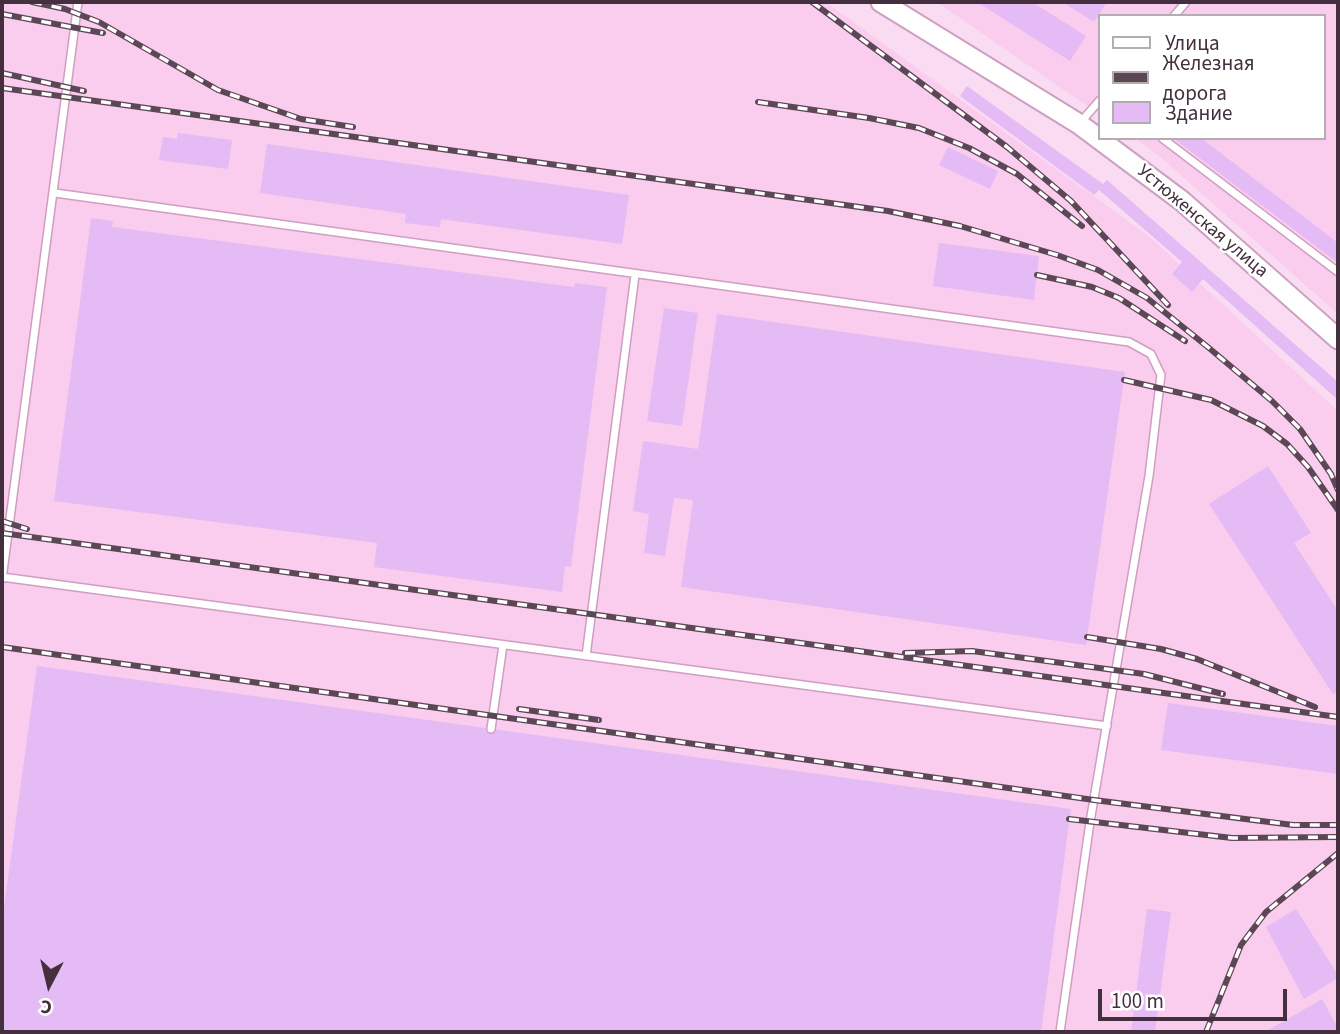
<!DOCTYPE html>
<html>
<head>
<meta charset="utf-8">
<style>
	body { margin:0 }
	#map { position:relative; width:1340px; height:1034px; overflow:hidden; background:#fadcf2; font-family:"Source Sans 3",sans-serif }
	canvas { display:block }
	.frame { position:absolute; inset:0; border:4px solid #432f3d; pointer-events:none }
	.legend { position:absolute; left:1098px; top:14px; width:228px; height:126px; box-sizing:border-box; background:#fff; border:2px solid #b4acb1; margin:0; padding:9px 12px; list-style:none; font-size:21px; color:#432f3d }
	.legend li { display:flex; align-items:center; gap:14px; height:35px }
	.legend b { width:35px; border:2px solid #b4acb1 }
	.north { position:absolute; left:14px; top:950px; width:70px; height:70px; -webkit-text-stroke:5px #fff; paint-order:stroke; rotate:187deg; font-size:19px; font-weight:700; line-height:28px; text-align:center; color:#432f3d }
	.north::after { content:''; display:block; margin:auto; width:24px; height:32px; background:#432f3d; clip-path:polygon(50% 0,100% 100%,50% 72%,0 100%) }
	.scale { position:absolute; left:1098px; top:989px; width:189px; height:32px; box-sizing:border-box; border:4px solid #432f3d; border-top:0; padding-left:9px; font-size:21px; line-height:24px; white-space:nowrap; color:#432f3d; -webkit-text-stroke:5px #fff; paint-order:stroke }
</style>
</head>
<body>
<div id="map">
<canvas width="1340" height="1034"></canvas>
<div class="frame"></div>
<ul class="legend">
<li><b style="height:9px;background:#fff"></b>Улица</li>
<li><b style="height:9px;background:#5c4756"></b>Железная дорога</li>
<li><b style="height:19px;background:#e5bbf5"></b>Здание</li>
</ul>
<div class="north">С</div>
<div class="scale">100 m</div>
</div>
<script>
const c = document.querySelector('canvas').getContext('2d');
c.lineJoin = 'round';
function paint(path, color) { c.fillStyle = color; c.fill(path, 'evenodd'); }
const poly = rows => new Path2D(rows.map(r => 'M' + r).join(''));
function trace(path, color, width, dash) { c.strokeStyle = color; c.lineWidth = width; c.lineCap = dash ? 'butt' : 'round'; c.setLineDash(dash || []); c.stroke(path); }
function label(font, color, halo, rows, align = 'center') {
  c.font = font + ' "Source Sans 3",sans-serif'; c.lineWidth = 5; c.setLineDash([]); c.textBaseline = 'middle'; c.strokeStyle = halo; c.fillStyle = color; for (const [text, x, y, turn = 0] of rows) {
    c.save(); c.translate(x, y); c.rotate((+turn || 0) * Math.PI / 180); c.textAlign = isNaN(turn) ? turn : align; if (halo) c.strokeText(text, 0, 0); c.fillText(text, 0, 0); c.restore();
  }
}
paint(poly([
	[2,2,826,2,1151,238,1338,411,1338,1032,2,1032],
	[937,2,1338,2,1338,314,1158,155,1134,138,1324,138,1324,16,1100,16,1100,115]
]), '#facced');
paint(poly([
	[977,2,1032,2,1086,36,1070,61],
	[1062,2,1107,2,1094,22],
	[967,86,1103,184,1107,180,1338,382,1338,400,1203,279,1192,292,1172,274,1182,262,1099,190,1094,195,960,96],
	[178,133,232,140,228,169,159,160,163,137,177,139],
	[1173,138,1201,138,1338,243,1338,263],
	[267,144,629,195,622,244,441,219,440,227,405,223,406,214,260,193],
	[948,147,998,171,990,189,939,165],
	[91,218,113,221,112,227,574,287,575,283,607,287,571,567,565,566,562,592,374,567,377,543,54,501],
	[939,243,1039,256,1034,300,933,286],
	[664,308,698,313,682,426,647,421],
	[717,314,1125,372,1086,645,681,587,693,500,674,498,665,556,644,553,649,514,633,511,643,441,698,449],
	[1268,466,1311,533,1294,543,1338,611,1338,691,1333,694,1209,504],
	[37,666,1071,809,1041,1032,2,1030,2,922],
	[1168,703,1338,726,1338,774,1161,750],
	[1147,909,1171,912,1155,1032,1131,1032],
	[1296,909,1338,975,1338,978,1304,999,1266,927],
	[1322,999,1338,1028,1332,1032,1265,1032]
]), '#e5bbf5');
const service = poly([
	[1174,16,1186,2],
	[1079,124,1100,100],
	[1162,138,1338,272],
	[55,193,1129,342,1151,354,1161,375,1149,476,1090,822,1060,1032],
	[2,577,1107,726],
	[2,579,78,2],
	[586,656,635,275],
	[491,729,503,645]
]);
const secondary = poly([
	[881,2,1079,124,1182,201,1338,339]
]);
trace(service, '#ce9fc2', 10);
trace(secondary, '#ce9fc2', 23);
trace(service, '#fff', 7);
trace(secondary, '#fff', 19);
const rail = poly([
	[32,2,65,9,99,22,218,90,301,119,353,127],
	[812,2,1007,147,1071,201,1168,305],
	[2,14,103,33],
	[2,73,84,91],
	[2,88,888,211,960,226,1057,255,1098,270,1147,298,1209,348,1272,401,1300,429,1331,474,1338,490],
	[758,102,869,118,919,128,969,148,1017,174,1082,226],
	[1037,275,1092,287,1119,298,1185,341],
	[1124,380,1211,400,1263,426,1287,444,1308,467,1338,510],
	[2,521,27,529],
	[2,533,1338,717],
	[1087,637,1161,649,1197,659,1315,707],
	[2,647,1094,800,1293,825,1338,825],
	[905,653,972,651,1144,674,1223,694],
	[519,709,599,720],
	[1069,819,1232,838,1338,837],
	[1206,1032,1241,945,1266,912,1338,853]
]);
trace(rail, '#5c4756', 6);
trace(rail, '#fff', 3.5, [10]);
label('19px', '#432f3d', '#fff', [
	["Устюженская улица",1202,222,40]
]);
</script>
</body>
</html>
